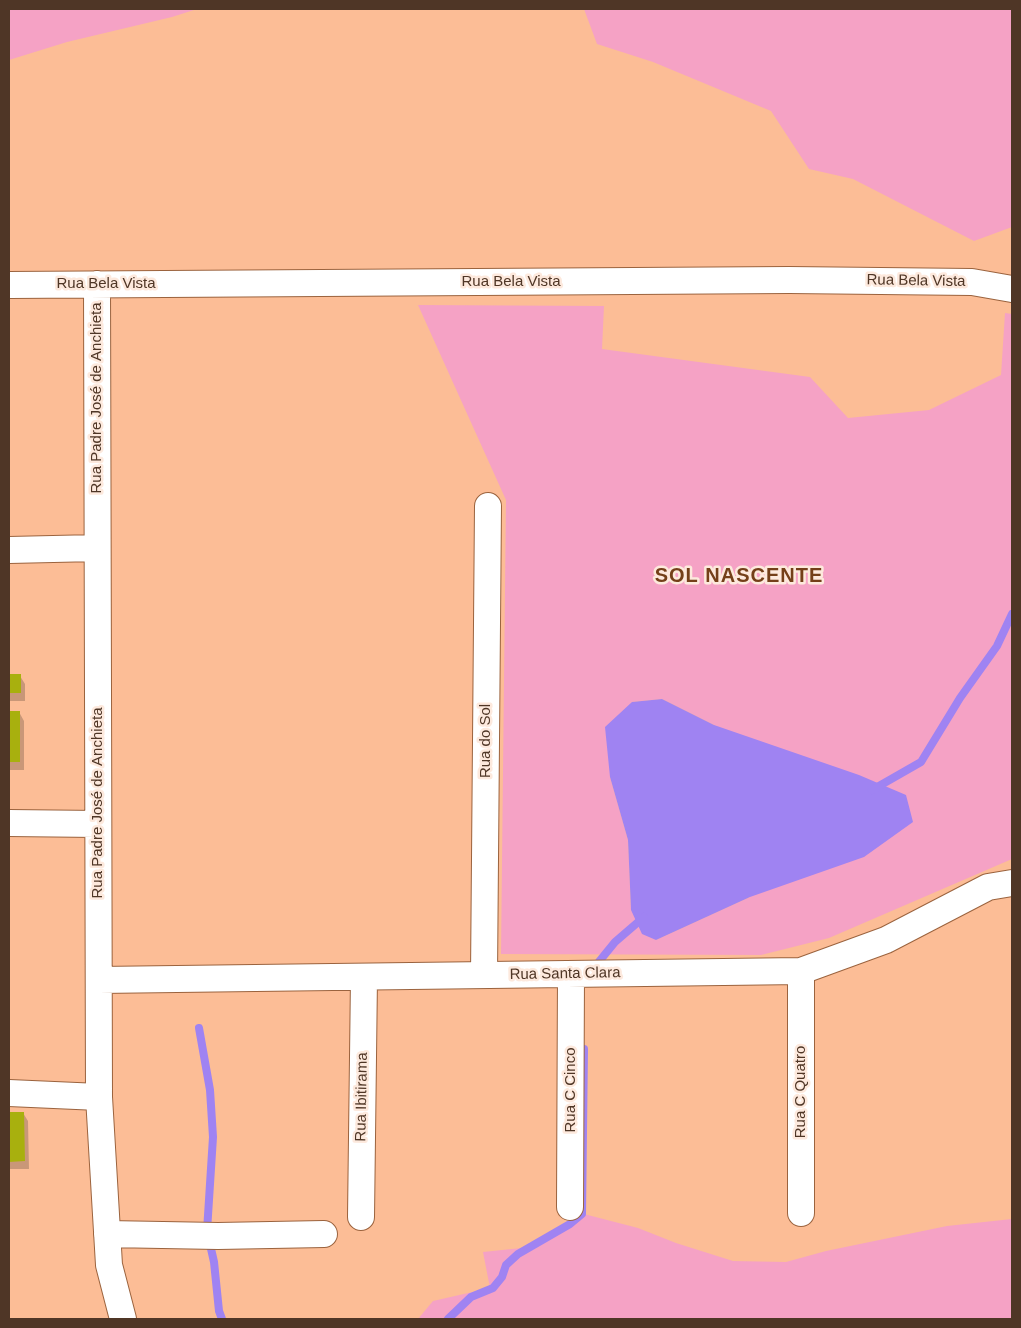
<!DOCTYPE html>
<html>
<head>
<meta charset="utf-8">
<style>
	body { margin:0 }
	#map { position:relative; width:1021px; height:1328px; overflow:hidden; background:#fcbd96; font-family:Helvetica,sans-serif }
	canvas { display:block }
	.frame { position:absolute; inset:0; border:10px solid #4f3626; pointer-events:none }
</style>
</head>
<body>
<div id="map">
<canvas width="1021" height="1328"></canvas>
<div class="frame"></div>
</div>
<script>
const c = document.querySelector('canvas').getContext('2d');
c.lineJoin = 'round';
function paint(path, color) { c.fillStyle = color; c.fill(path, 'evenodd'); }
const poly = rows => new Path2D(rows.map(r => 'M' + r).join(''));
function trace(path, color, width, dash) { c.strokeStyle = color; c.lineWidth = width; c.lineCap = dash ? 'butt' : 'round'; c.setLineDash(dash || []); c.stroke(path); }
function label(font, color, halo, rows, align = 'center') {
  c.font = font + ' Helvetica,sans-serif'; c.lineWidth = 5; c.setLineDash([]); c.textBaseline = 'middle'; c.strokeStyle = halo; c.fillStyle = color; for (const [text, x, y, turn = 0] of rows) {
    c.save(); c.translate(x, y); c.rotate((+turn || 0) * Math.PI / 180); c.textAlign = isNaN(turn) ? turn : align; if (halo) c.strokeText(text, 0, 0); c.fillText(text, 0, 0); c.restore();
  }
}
paint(poly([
	[9,9,197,9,172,17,67,42,9,60],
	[584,9,1012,9,1012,227,974,241,853,179,809,169,771,111,653,62,597,44],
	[418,305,604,306,602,349,810,377,848,418,929,410,1001,375,1005,313,1012,314,1012,859,829,938,761,955,501,954,506,500],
	[662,699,714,725,750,897,656,940,631,910,628,840,610,777,632,702],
	[584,1214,638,1228,676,1243,733,1261,786,1262,826,1251,947,1226,1012,1219,1012,1319,418,1319,433,1301,490,1288,483,1252,531,1247]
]), '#f5a2c5');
paint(poly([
	[662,699,714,725,859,775,906,795,913,822,864,857,750,897,656,940,642,934,631,910,628,840,610,777,605,727,632,702]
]), '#9f83f2');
paint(poly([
	[9,676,20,676,25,684,25,701,9,701],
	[9,712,19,712,24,721,24,770,9,770],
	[9,1113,23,1113,28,1121,29,1169,9,1169]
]), '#0003');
trace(poly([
	[872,790,921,762,960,698,997,646,1012,614],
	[593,969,615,942,644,917],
	[199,1028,210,1090,213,1137,207,1231,214,1262,219,1311,222,1319],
	[448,1319,471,1297,493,1288,502,1277,506,1265,518,1254,570,1224,582,1214,584,1049]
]), '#9f83f2', 8);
paint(poly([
	[9,674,21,674,21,693,9,693],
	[9,711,20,711,20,762,9,762],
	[9,1112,24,1112,25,1161,9,1162]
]), '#a8b00e');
const minor = poly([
	[97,284,99,1097,109,1265,123,1319],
	[9,285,789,280,972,282,1012,289],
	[9,550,97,548],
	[9,823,98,824],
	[484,975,488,506],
	[99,980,801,971,886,940,988,887,1012,883],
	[9,1093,99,1097],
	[570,1207,571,974],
	[801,1213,801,971],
	[361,1217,364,977],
	[107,1234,218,1236,324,1234]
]);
trace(minor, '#9b633e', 28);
trace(minor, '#fff', 26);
label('15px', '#4f3626', '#fde9dd', [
	["Rua Bela Vista",916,281,1],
	["Rua Bela Vista",511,282],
	["Rua Bela Vista",106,284],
	["Rua Padre José de Anchieta",97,398,-90],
	["Rua do Sol",486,741,-90],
	["Rua Padre José de Anchieta",98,803,-90],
	["Rua Santa Clara",565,974,-1],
	["Rua C Cinco",571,1090,-90],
	["Rua C Quatro",801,1092,-90],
	["Rua Ibitirama",362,1097,-89]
]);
c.letterSpacing = '1px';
label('bold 20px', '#743f19', '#fde9dd', [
	["SOL NASCENTE",739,576]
]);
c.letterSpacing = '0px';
</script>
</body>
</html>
